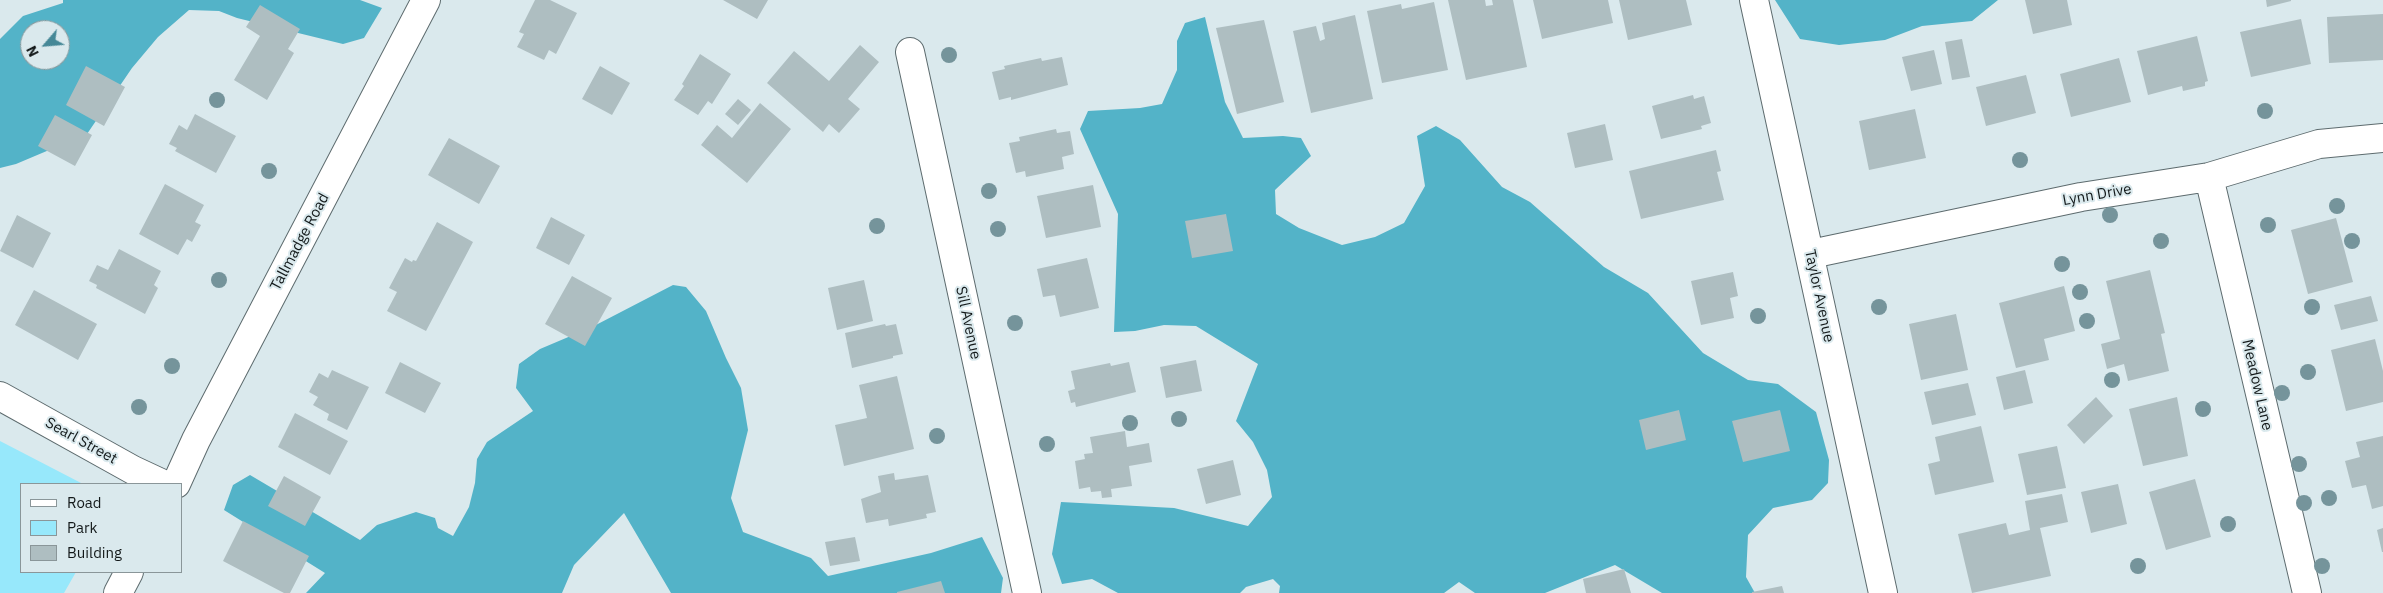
<!DOCTYPE html>
<html>
<head>
<meta charset="utf-8">
<style>
	body { margin:0 }
	#map { position:relative; width:2383px; height:593px; overflow:hidden; background:#dae9ed; font-family:"IBM Plex Sans",sans-serif }
	canvas { display:block }
	.legend { position:absolute; left:20px; top:483px; width:162px; height:90px; box-sizing:border-box; background:#dae9ed; border:1px solid #8a9699; margin:0; padding:6px 9px; list-style:none; font-size:15px; color:#13191a }
	.legend li { display:flex; align-items:center; gap:10px; height:25px }
	.legend b { width:25px; border:1px solid #8a9699 }
	.north { position:absolute; left:20px; top:20px; width:50px; height:50px; box-sizing:border-box; background:#dae9ed; border:1px solid #8a9699; border-radius:50%; rotate:243deg; font-size:14px; font-weight:700; line-height:20px; text-align:center; color:#13191a }
	.north::after { content:''; display:block; margin:auto; width:18px; height:22px; background:#458897; clip-path:polygon(50% 0,100% 100%,50% 72%,0 100%) }
</style>
</head>
<body>
<div id="map">
<canvas width="2383" height="593"></canvas>
<ul class="legend">
<li><b style="height:6px;background:#fff"></b>Road</li>
<li><b style="height:14px;background:#97e8fb"></b>Park</li>
<li><b style="height:14px;background:#aebec1"></b>Building</li>
</ul>
<div class="north">N</div>
</div>
<script>
const c = document.querySelector('canvas').getContext('2d');
c.lineJoin = 'round';
function paint(path, color) { c.fillStyle = color; c.fill(path, 'evenodd'); }
const poly = rows => new Path2D(rows.map(r => 'M' + r).join(''));
function trace(path, color, width, dash) { c.strokeStyle = color; c.lineWidth = width; c.lineCap = dash ? 'butt' : 'round'; c.setLineDash(dash || []); c.stroke(path); }
function label(font, color, halo, rows, align = 'center') {
  c.font = font + ' "IBM Plex Sans",sans-serif'; c.lineWidth = 4; c.setLineDash([]); c.textBaseline = 'middle'; c.strokeStyle = halo; c.fillStyle = color; for (const [text, x, y, turn = 0] of rows) {
    c.save(); c.translate(x, y); c.rotate((+turn || 0) * Math.PI / 180); c.textAlign = isNaN(turn) ? turn : align; if (halo) c.strokeText(text, 0, 0); c.fillText(text, 0, 0); c.restore();
  }
}
paint(poly([
	[0,441,83,484,21,484,21,572,76,572,64,593,0,593]
]), '#97e8fb');
paint(poly([
	[63,0,360,0,382,8,364,38,343,44,237,18,219,11,189,10,158,37,132,68,87,134,16,164,0,168,0,39,23,16,63,3],
	[30,30,60,30,60,60,30,60],
	[1775,0,1998,0,1972,21,1922,26,1885,40,1839,45,1800,39],
	[1205,17,1225,102,1243,138,1283,136,1301,138,1311,156,1275,190,1276,214,1299,228,1342,245,1375,237,1404,223,1425,186,1417,136,1436,126,1460,140,1502,187,1530,202,1604,267,1648,293,1703,353,1748,380,1778,384,1816,412,1829,460,1828,483,1812,500,1773,508,1748,535,1746,577,1755,593,1662,593,1615,565,1545,593,1475,593,1459,582,1444,593,1279,593,1280,586,1273,579,1246,587,1240,593,1118,593,1092,579,1062,584,1052,554,1061,502,1174,508,1248,526,1272,497,1267,470,1253,442,1236,421,1258,364,1196,326,1164,325,1135,331,1114,332,1118,214,1080,129,1088,111,1140,108,1162,104,1177,70,1177,41,1185,23],
	[673,285,686,287,706,311,726,358,741,388,748,430,731,498,743,532,811,558,828,576,931,553,982,537,1003,578,1001,593,671,593,624,513,574,565,562,593,306,593,325,573,224,510,233,485,250,475,360,540,377,525,416,512,435,518,438,528,453,536,469,507,475,483,477,459,487,442,533,411,516,388,519,364,540,349,592,327]
]), '#53b3c8');
paint(poly([
	[535,0,550,0,577,13,556,54,549,50,544,60,517,47,524,34,519,32],
	[723,0,768,0,757,19],
	[1448,0,1485,0,1486,6,1493,5,1492,0,1513,0,1527,67,1466,80],
	[1533,0,1608,0,1613,23,1542,39],
	[1619,0,1686,0,1692,25,1628,40],
	[2025,0,2067,0,2072,25,2033,34],
	[2266,0,2291,0,2291,1,2267,7],
	[1434,2,1448,70,1382,83,1367,11,1401,4,1402,9],
	[260,5,300,29,288,49,294,53,267,100,234,80,260,36,246,27],
	[2383,14,2383,60,2329,63,2327,17],
	[1355,15,1373,99,1311,113,1293,31,1316,26,1320,41,1325,39,1322,23],
	[2301,19,2311,64,2251,77,2240,32],
	[1264,20,1284,102,1237,114,1216,28],
	[2197,36,2208,81,2205,82,2205,86,2183,91,2182,86,2148,95,2137,51],
	[1962,39,1970,77,1952,80,1945,42],
	[860,45,879,62,848,99,860,109,839,133,829,124,823,132,767,83,794,51,829,81],
	[1934,50,1942,84,1911,91,1902,57],
	[700,54,731,74,712,104,708,101,698,115,674,100,684,86,682,84],
	[1062,57,1068,85,1011,100,1011,97,999,100,992,72,1005,69,1004,66,1041,58,1042,61],
	[2119,58,2131,102,2071,117,2060,74],
	[86,66,125,87,104,126,66,105],
	[600,66,630,83,612,115,582,99],
	[2026,75,2036,113,1986,126,1976,87],
	[1693,95,1694,99,1704,96,1711,123,1701,126,1702,129,1661,139,1652,106],
	[738,99,751,110,738,125,725,114],
	[760,103,791,129,747,183,701,145,717,125,732,138],
	[1915,109,1926,158,1869,170,1859,121],
	[195,114,236,136,216,173,175,151,177,148,169,144,179,125,187,130],
	[55,115,92,135,75,166,38,146],
	[1605,124,1613,160,1575,168,1567,133],
	[1056,129,1057,133,1070,131,1074,154,1062,157,1064,169,1026,177,1025,171,1016,173,1009,143,1020,141,1019,137],
	[449,138,500,166,479,204,428,175],
	[1716,150,1721,171,1717,172,1724,200,1641,219,1629,171],
	[165,184,204,205,195,222,201,225,192,242,187,239,178,255,139,234],
	[1093,185,1101,227,1046,238,1037,196],
	[1226,214,1233,251,1192,258,1185,221],
	[17,215,51,233,33,268,0,251],
	[551,217,585,235,569,265,536,248],
	[2336,218,2353,282,2308,294,2291,230],
	[437,222,473,242,426,331,387,311,397,292,389,288,405,258,412,262,413,260,416,261],
	[119,249,161,271,154,285,158,288,145,314,96,288,97,285,89,281,97,265,108,270],
	[1087,258,1099,308,1060,317,1055,295,1043,297,1037,269],
	[2150,270,2165,333,2161,334,2169,371,2128,381,2124,364,2107,369,2101,344,2120,339,2106,281],
	[1733,272,1738,296,1730,298,1734,318,1701,325,1691,281],
	[572,276,612,298,585,346,545,324],
	[864,280,873,321,837,330,828,288],
	[2064,286,2075,331,2044,339,2049,360,2016,368,1999,303],
	[34,290,97,324,78,360,15,325],
	[2371,296,2378,321,2341,330,2334,305],
	[1956,314,1968,370,1921,380,1909,324],
	[885,324,886,326,896,324,903,354,893,356,893,358,852,368,845,333],
	[2375,339,2383,371,2383,402,2346,411,2331,350],
	[1196,360,1202,391,1166,398,1160,367],
	[400,362,441,383,425,413,385,393],
	[1129,362,1136,392,1076,407,1075,402,1071,403,1068,391,1075,389,1071,371,1110,363,1111,366],
	[332,370,369,387,347,430,327,420,329,414,313,405,318,397,309,392,319,373,328,378],
	[2025,370,2033,403,2004,410,1996,377],
	[897,376,914,449,844,466,835,425,867,418,859,385],
	[1968,383,1976,415,1932,425,1924,392],
	[2096,397,2113,416,2084,444,2067,425],
	[2177,397,2188,456,2143,466,2129,409],
	[1679,410,1686,440,1646,450,1639,420],
	[1780,410,1790,451,1743,462,1732,421],
	[295,413,348,441,330,475,278,447],
	[1981,426,1994,482,1935,495,1928,464,1940,461,1935,437],
	[1125,431,1127,447,1149,443,1152,462,1129,466,1132,486,1111,489,1112,497,1102,498,1101,491,1091,492,1090,487,1079,489,1075,461,1085,459,1084,454,1093,453,1090,437],
	[2383,436,2383,506,2372,509,2366,485,2352,488,2345,461,2360,457,2356,442],
	[2057,446,2066,488,2027,495,2018,454],
	[1233,460,1241,495,1206,504,1197,469],
	[894,473,895,480,928,475,936,512,926,514,927,518,889,526,888,519,866,523,861,499,881,492,878,476],
	[284,476,321,497,305,526,268,506],
	[2195,479,2211,537,2166,550,2149,492],
	[2118,484,2127,524,2091,533,2081,492],
	[2062,494,2068,522,2040,528,2051,576,1972,593,1958,534,2006,523,2009,535,2030,530,2025,501],
	[243,521,309,556,290,593,284,593,223,561],
	[2383,528,2383,552,2382,552,2377,530],
	[855,537,860,561,830,566,825,542],
	[1624,569,1631,593,1586,593,1583,579],
	[941,581,945,593,897,593,897,592],
	[1782,586,1784,593,1752,593,1752,592]
]), '#aebec1');
const minor = poly([
	[1754,0,1883,593],
	[910,52,1027,593],
	[2209,177,2307,593],
	[1811,254,2081,197,2209,177,2319,144,2383,138],
	[0,396,133,470,163,484]
]);
const tertiary = poly([
	[176,484,196,440,426,0],
	[118,593,129,572]
]);
trace(minor, '#5d6b6e', 30);
trace(tertiary, '#5d6b6e', 30);
trace(minor, '#fff', 28);
trace(tertiary, '#fff', 28);
c.fillStyle = '#75949b';
for (const [x, y] of [
	[949,55],
	[217,100],
	[2265,111],
	[2020,160],
	[269,171],
	[989,191],
	[2337,206],
	[2110,215],
	[2268,225],
	[877,226],
	[998,229],
	[2161,241],
	[2352,241],
	[2062,264],
	[219,280],
	[2080,292],
	[1879,307],
	[2312,307],
	[1758,316],
	[2087,321],
	[1015,323],
	[172,366],
	[2308,372],
	[2112,380],
	[2282,393],
	[139,407],
	[2203,409],
	[1179,419],
	[1130,423],
	[937,436],
	[1047,444],
	[2299,464],
	[2329,498],
	[2304,503],
	[2228,524],
	[2138,566],
	[2322,566]
]) { c.beginPath(); c.arc(x, y, 8, 0, 2 * Math.PI); c.fill(); }
label('15px', '#13191a', '#dae9ed', [
	["Lynn Drive",2097,195,-10],
	["Tallmadge Road",300,242,-62],
	["Taylor Avenue",1819,296,78],
	["Sill Avenue",968,323,78],
	["Meadow Lane",2257,385,77],
	["Searl Street",81,441,29]
]);
</script>
</body>
</html>
